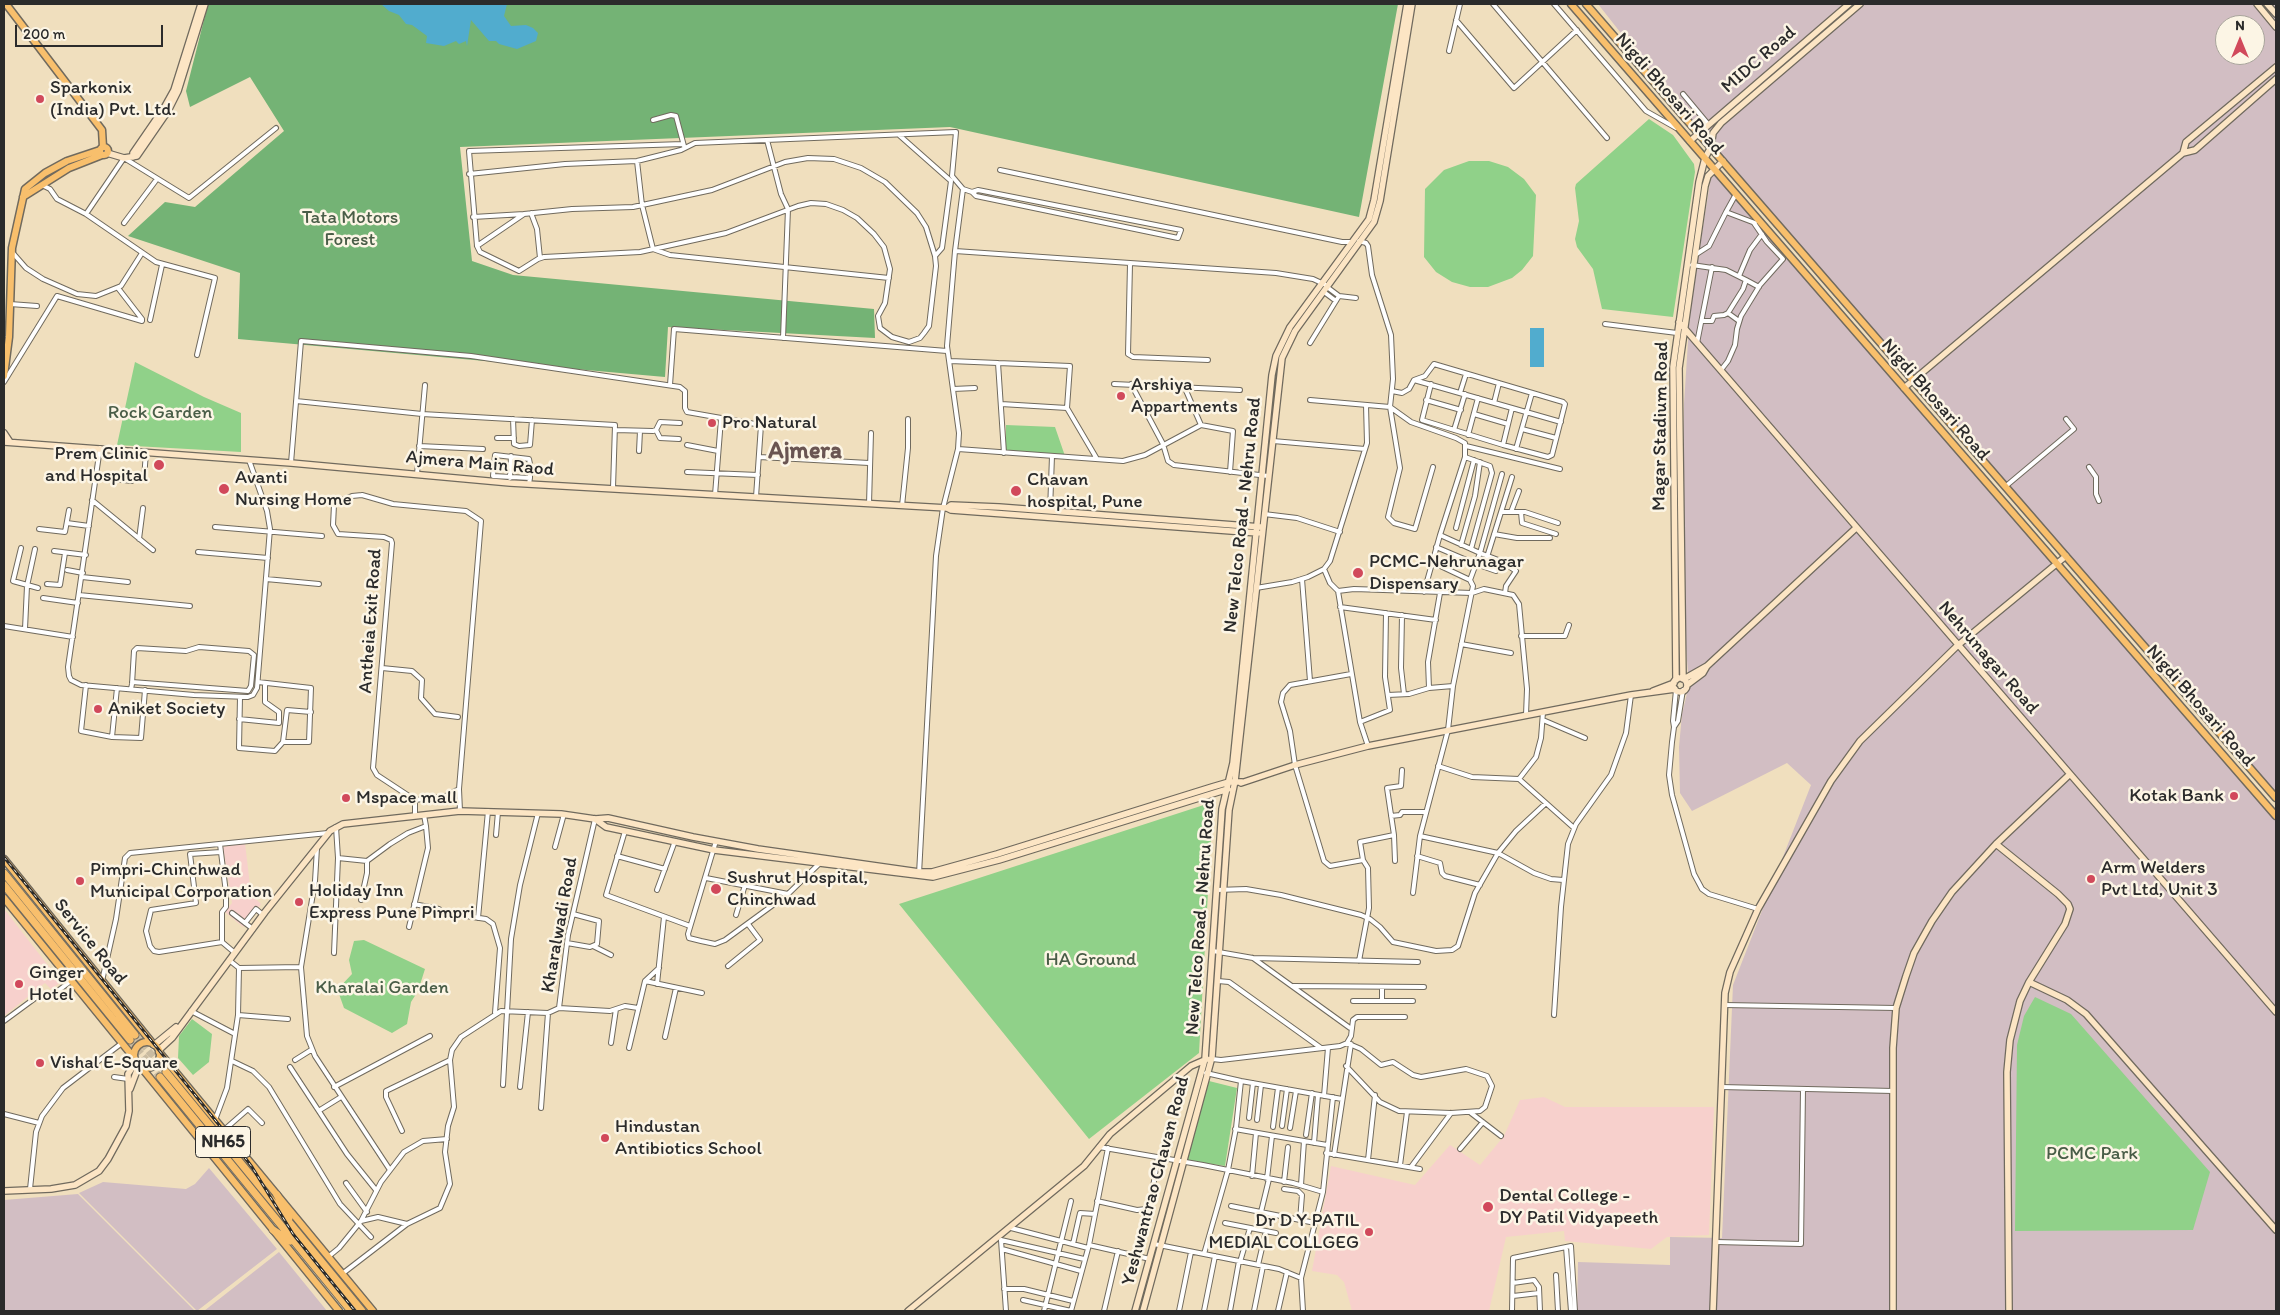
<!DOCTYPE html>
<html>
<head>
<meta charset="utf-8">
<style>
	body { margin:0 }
	#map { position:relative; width:2280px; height:1315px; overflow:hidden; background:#f0dfbe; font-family:Itim,sans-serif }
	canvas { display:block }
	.frame { position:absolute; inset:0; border:5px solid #2b2b2b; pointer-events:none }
	.north { position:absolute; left:2215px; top:15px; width:50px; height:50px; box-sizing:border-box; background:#fcf5e5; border:1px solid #a8a49b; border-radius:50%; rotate:0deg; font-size:14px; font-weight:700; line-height:20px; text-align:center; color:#2b2b2b }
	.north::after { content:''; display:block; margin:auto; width:18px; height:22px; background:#d1495b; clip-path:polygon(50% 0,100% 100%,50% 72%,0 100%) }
	.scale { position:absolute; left:15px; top:25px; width:148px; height:22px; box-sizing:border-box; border:2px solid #2b2b2b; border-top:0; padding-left:6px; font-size:15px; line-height:18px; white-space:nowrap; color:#2b2b2b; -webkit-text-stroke:4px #fcf5e5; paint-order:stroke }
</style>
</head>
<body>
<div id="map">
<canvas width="2280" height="1315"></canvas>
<div class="frame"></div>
<div class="north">N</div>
<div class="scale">200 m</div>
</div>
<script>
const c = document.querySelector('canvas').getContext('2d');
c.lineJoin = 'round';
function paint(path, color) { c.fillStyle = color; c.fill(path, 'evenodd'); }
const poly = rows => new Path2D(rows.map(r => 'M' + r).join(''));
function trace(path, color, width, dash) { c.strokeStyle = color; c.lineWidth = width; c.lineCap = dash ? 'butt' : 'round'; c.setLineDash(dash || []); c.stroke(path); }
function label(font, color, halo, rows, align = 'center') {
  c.font = font + ' Itim,sans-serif'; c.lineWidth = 5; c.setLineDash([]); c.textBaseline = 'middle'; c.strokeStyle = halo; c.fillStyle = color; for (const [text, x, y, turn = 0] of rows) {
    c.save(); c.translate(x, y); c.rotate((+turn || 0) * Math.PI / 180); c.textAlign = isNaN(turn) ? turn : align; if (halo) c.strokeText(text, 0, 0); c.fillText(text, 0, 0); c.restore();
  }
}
paint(poly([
	[245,843,251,894,261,904,243,927,225,912,232,903,223,847],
	[4,909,61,982,51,989,45,983,4,1016],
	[1544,1097,1565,1107,1714,1107,1709,1235,1667,1237,1651,1249,1565,1241,1564,1231,1506,1237,1489,1311,1352,1311,1344,1282,1337,1275,1312,1271,1331,1166,1415,1185,1450,1145,1480,1165,1504,1136,1520,1100]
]), '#f7d0cc');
paint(poly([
	[1598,4,2276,4,2276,794,1712,149],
	[2225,25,2255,25,2255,55,2225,55],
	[1712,170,2276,819,2276,1311,1577,1311,1578,1262,1670,1265,1670,1237,1722,1238,1733,985,1811,785,1787,763,1692,811,1680,793,1679,747,1682,714,1689,685,1680,574,1684,404,1690,310],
	[209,1168,277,1249,197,1311,79,1193,103,1182,186,1189,195,1184],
	[78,1194,195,1311,4,1311,4,1200],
	[279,1252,327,1311,204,1311]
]), '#d2bec3');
paint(poly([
	[1649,119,1673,135,1694,164,1695,172,1673,317,1602,309,1593,269,1577,247,1575,239,1579,221,1575,188,1576,184],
	[1469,161,1489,161,1508,167,1524,179,1536,195,1533,256,1522,270,1512,278,1488,287,1470,287,1452,282,1436,272,1424,257,1425,189,1444,170],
	[135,362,204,397,241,413,241,452,117,445],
	[1006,425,1055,427,1065,456,1006,452],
	[1213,802,1199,1053,1089,1139,899,904],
	[364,940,425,969,418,991,411,1002,407,1024,392,1033,344,1008,339,994,335,992,352,974,349,960,354,941],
	[2035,997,2071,1014,2210,1172,2193,1230,2015,1231,2017,1045,2024,1016],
	[192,1019,212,1034,209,1062,193,1075,178,1058,179,1036],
	[1209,1081,1237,1088,1225,1166,1186,1160]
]), '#90d189');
paint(poly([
	[208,4,1398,4,1359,217,950,127,460,147,472,261,513,275,874,309,875,338,668,327,665,377,238,339,240,273,128,236,165,202,195,207,284,131,250,77,190,107,186,91]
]), '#74b375');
paint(poly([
	[381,4,507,4,504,16,511,26,526,25,533,28,538,33,536,41,517,49,499,44,496,41,489,41,471,20,467,46,466,41,459,44,456,41,444,46,426,43,427,36,412,25,406,24,399,15,389,11],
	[1530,328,1544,328,1544,367,1530,367]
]), '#51acce');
trace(poly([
	[135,1035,166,1072],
	[130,1040,160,1077]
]), '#c9bba1', 7, [7, 3.5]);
const street = poly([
	[1493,4,1607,138],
	[1554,4,1646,111,1676,128],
	[1456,20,1514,88,1577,30],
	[1449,51,1460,4],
	[1683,94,1708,124],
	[653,120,671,115,676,116,684,146],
	[899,135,951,181,942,248,935,256],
	[767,140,781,194,788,209,783,338],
	[637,161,642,205,653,249,670,255,889,278],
	[1000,170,1342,242,1352,242],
	[469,174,565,164,637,161,681,150,695,143,956,132,952,176,963,189,972,192,976,196,1178,238,1181,230,978,190,972,192],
	[42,185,50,189,57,199,86,214,156,262,215,278,197,355],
	[1726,212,1736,194],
	[531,213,537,229,540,258],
	[86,214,124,158,189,198,276,128],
	[473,217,524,214],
	[124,223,157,179],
	[1359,241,1366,243,1368,246,1372,275,1391,335,1393,379,1390,407,1400,468,1388,517,1394,523,1415,529,1433,467],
	[477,246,524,214,572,209,633,207,712,190,785,162,808,158,834,159,861,168,885,182,917,213,926,227,935,256,936,266,929,326,924,333,920,338,909,342,892,337,880,328,878,316,885,303,890,269,884,247,874,234,857,218,843,210,826,204,811,203,798,206,726,233,640,252,544,257,538,259,519,271,480,252,477,246,469,151,683,144],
	[955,251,1276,273,1313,279,1328,286],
	[12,252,26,268,43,279,77,294,96,296,121,286,142,253],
	[1695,255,1709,246,1726,212,1755,223],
	[1130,264,1128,354,1133,357,1208,360],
	[1692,265,1726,270,1746,280,1743,289,1728,313,1739,321],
	[1739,276,1750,250,1762,234],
	[1746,280,1759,287],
	[1327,287,1339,296,1356,298],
	[1324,292,1336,301],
	[10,304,37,306],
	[150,320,162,265],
	[1702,321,1712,321,1714,316,1724,315,1728,313],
	[1605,324,1677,333],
	[1310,343,1339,296],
	[1697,343,1712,267],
	[950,361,1070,366,1067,408,1097,459],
	[998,363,1004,453],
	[1721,370,1728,361,1735,345,1737,329,1741,316,1760,285,1783,259,1767,242,1754,223],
	[1414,380,1425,376,1434,364,1563,402,1565,404,1552,455,1548,457,1503,445,1422,420,1431,384],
	[4,382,57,296,142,321,142,319,118,288],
	[1114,384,1240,390],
	[1131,384,1163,444,1168,461,1174,465,1268,476],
	[670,385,674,329,947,351],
	[1184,386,1201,425],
	[953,389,975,388],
	[1392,391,1402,393,1409,389,1414,380,1561,422],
	[1460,393,1466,374],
	[1310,400,1390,407,1411,422,1456,438,1465,443,1465,457,1440,535,1480,553,1470,580],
	[1426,400,1461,410],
	[296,401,422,414,615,425,613,488],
	[1494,403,1499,383],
	[1001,404,1067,408],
	[1474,414,1508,424],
	[513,419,514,444,519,446,530,445,532,420],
	[1522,429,1556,438],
	[615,430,653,431,656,430,660,422,680,423],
	[656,430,660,438,679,439],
	[1454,430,1465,394],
	[1468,435,1478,398],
	[497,438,514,438],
	[1273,441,1365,449],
	[687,445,718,451],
	[1503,445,1512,408],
	[419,446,483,449],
	[1466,446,1560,469],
	[100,448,68,667,69,676,71,680,81,685,194,695,248,697,253,695,257,688,270,529,267,511,249,460],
	[958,449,1123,461,1145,455,1201,425,1233,431,1230,472],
	[1516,449,1532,393],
	[639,451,640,431],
	[759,457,869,463],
	[1465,457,1490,466,1492,473,1471,549],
	[291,463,301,341,471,356,680,387,685,391,685,408,687,412,761,425,756,497],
	[2089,467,2096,477,2096,494,2099,501],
	[687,472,758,475],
	[417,474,425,385],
	[1502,474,1480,553,1501,561,1516,571,1506,586,1505,593],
	[96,477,132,481],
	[510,478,511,456],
	[144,479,146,452],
	[529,484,530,478,530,464,529,459,495,455,493,476,530,478],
	[2006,486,2074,429,2066,419],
	[362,495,393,504,466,511,481,521,459,789,446,796,415,800,377,775,373,768,392,543,391,540,384,537,338,534,333,525,334,505,337,502,352,496,362,495],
	[715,495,721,419],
	[92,500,153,550],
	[869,504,871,433],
	[902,506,908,448,908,419],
	[1050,511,1052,456],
	[1502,512,1525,512,1558,523],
	[1511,512,1519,491],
	[1521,512,1522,523,1556,534],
	[1264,514,1297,518,1340,532],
	[67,523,89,526],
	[215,527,322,536],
	[1456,528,1474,460],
	[39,529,65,532,69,510],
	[1494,534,1517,538,1550,538],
	[139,539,143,508],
	[1461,545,1475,496,1480,462],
	[1436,547,1476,564,1496,571],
	[21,548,13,581,38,588],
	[54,551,86,555],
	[198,552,268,558],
	[1487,557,1512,477],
	[1324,569,1330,583,1338,591,1360,722,1368,746],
	[67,570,83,573],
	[82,577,128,582],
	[266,579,319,584],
	[1302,579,1310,681],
	[47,584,60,585,65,553],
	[1256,588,1292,582,1308,577,1324,569,1330,561,1367,443,1366,405],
	[1338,591,1354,589,1472,593,1484,589,1513,595,1519,604,1527,689,1526,715],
	[1424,592,1440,535],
	[1440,593,1428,662,1429,688,1453,686],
	[79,595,190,606],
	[43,598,78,603],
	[1340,607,1436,620],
	[1402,615,1401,668,1404,694],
	[4,626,73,637],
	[25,629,27,586,35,549],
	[1521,636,1565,636,1569,625],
	[1461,644,1511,653],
	[382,668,412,671,422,680,421,698,435,714,458,717],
	[1351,674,1290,685,1283,693,1281,702,1290,731,1295,765,1324,861,1330,866,1363,860],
	[86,685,81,731,112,737,117,688],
	[131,689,132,684,134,651,137,648,186,651,199,647,249,651,254,655,251,686,248,691,132,682],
	[1683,690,1678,721,1674,727,1672,742,1669,775,1672,795,1694,874,1702,889,1709,894,1758,909],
	[1388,695,1409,694,1429,688],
	[240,697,239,748,275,751,283,742,309,742,311,688,258,682],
	[239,719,279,723,279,712,265,702,265,683],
	[1543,720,1585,738],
	[1360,722,1390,710,1385,677,1386,613],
	[1674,727,1673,721,1676,690],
	[112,737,141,738,145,690],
	[283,742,287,710,311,712],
	[1438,766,1472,777,1519,779],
	[1519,779,1574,828],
	[1519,779,1536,757,1541,738,1543,712],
	[459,789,460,811],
	[415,800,415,816],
	[1391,816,1400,815,1402,812,1425,812],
	[625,831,606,895,690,926],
	[496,835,498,812],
	[1394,835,1395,861],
	[1420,836,1498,853,1534,873,1551,879,1563,880],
	[716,841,688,934,689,938,701,941,715,944,725,940,788,894,821,862],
	[220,844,226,893,226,907,222,912,222,942,159,952,154,951,150,946,146,931,151,910,196,903,190,854,221,852],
	[555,847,564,814],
	[317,848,315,881,301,967,307,1036,315,1056,390,1170],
	[617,856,665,869],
	[1417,856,1440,863,1442,873,1445,876,1480,885],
	[338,858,367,861,367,873,361,900],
	[367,861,390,844,408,833,426,826,424,815],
	[919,874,936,556,943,508,958,449,959,433,947,346,955,251,963,189],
	[706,878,788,894],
	[657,890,675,841],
	[1217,890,1246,889,1281,895,1361,915,1370,919,1380,927,1393,942,1436,951,1452,950,1458,946,1475,893,1498,853,1516,831,1545,804],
	[1413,893,1420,836,1448,730,1453,686,1473,586,1470,580,1432,562],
	[414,904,439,909],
	[232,913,253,929],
	[453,914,486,919,493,924,500,948,495,1013],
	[736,915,745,885],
	[478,918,488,811],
	[245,923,256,909,263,915],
	[409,927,428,848,426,826],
	[222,942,235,953],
	[567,943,590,947,597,944,599,921,573,914],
	[593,946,611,955],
	[1213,951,1253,958,1418,962],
	[334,953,338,858,336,827],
	[1253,958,1350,1028],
	[1359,961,1369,908,1368,868,1363,860,1360,842,1394,835,1387,788,1401,786,1402,770],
	[728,966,760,940,748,924],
	[239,968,301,967],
	[102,981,116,919,125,858,130,853,328,833],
	[645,981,702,993],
	[1218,981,1229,982,1321,1048],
	[657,984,664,917],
	[1293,986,1424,987],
	[1382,987,1382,1001],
	[1353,1001,1413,1001],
	[1724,1005,1896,1008],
	[559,1008,568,935,595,819],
	[191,1011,235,1034],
	[238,1015,288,1019],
	[1554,1015,1561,907,1568,844,1576,824,1611,775,1626,733,1631,695],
	[4,1021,38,996,55,993,71,981],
	[665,1037,676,988],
	[611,1043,616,1009],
	[1347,1043,1351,1036,1353,1020,1357,1017,1405,1017],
	[629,1048,645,981,659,968],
	[1212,1059,1221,1060,1340,1046,1347,1043],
	[295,1060,311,1050],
	[232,1061,253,1071,269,1087,340,1204,371,1237],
	[1346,1066,1380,1102,1399,1111,1451,1113,1480,1111,1485,1107,1492,1086,1487,1076,1466,1069,1421,1077,1413,1075,1393,1062,1381,1065,1361,1049,1347,1043],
	[290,1067,347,1154,376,1190],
	[1206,1073,1241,1081,1342,1099],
	[114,1077,128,1079],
	[503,1085,511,939,520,885,538,813],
	[334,1087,430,1036],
	[520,1087,528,1012],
	[1721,1087,1893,1091],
	[1324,1096,1328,1048],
	[541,1108,548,1013],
	[320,1110,341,1097],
	[1471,1113,1501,1136],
	[4,1114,39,1123],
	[1249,1118,1253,1083],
	[215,1120,227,1088,238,1015,239,968,229,960],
	[1257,1120,1261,1085],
	[1282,1126,1287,1089],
	[1273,1127,1278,1088],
	[1290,1128,1296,1091],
	[1235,1129,1327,1145],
	[224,1130,248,1109,262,1123],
	[402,1131,386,1097,386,1091,450,1060],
	[1306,1135,1312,1093],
	[1314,1143,1318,1095],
	[1099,1147,1203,1165,1293,1183,1323,1192],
	[1460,1149,1483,1122],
	[1326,1153,1420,1169],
	[1334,1155,1351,1044],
	[1368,1160,1375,1095],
	[1400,1165,1407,1112],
	[1411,1167,1451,1113],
	[1252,1176,1256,1133],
	[1267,1179,1272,1136],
	[1284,1182,1288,1147],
	[346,1183,367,1212],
	[1301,1185,1304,1141],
	[30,1189,36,1132,42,1116,63,1088,122,1043],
	[1284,1189,1298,1191,1302,1195,1300,1220],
	[1097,1201,1137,1210,1146,1209,1150,1205,1158,1157],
	[1231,1206,1315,1223],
	[1261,1212,1269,1179],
	[361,1221,378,1217,407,1224],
	[1225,1223,1276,1233],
	[1011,1228,1088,1248],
	[1001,1240,1084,1259],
	[1001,1240,1006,1311],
	[1716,1242,1801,1244,1803,1089],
	[1073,1244,1080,1213,1095,1214],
	[1154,1244,1279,1269,1301,1278],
	[1089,1245,1150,1259],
	[1566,1247,1571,1311],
	[1002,1249,1081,1271],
	[1204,1254,1228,1170,1236,1128,1241,1081],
	[328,1257,339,1248,361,1221,381,1182,404,1152,423,1141,447,1139],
	[1240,1262,1250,1228],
	[1258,1265,1266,1231],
	[342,1274,407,1224,440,1208,450,1184,445,1152,448,1126,454,1107,450,1060,452,1050,461,1037,501,1011,548,1013,559,1008,610,1011,625,1006,638,1008],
	[1556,1275,1558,1311],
	[1513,1283,1534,1280,1539,1287,1540,1311],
	[1004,1289,1024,1289,1073,1301],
	[1513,1296,1539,1293],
	[1023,1300,1071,1311],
	[1044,1311,1071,1201],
	[1071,1311,1089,1245,1108,1148],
	[1104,1311,1118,1251],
	[1179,1311,1191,1252],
	[1204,1311,1215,1256],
	[1230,1311,1239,1261],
	[1254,1311,1263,1266],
	[1278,1311,1287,1272],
	[1303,1311,1301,1278,1323,1192,1333,1097],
	[1512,1311,1513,1258,1571,1246,1575,1311]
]);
const secondary = poly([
	[2257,4,2276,27],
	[2267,4,2276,14],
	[1690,141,1849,4],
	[107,153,124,158,137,156,168,111,178,91,205,4],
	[2183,153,2186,142,2276,67],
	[133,157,133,153,164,108,174,90,201,4],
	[1679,322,2276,1012],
	[1904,388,2183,153,2195,150,2276,79],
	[4,433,10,442],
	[4,442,291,463,510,483,947,508,951,510,1258,533],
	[947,508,951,505,999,507,1261,527],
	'1673 685a7 7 0 1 1 14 0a7 7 0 1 1-14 0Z',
	[1683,679,1679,368,1705,186,1708,176,1723,161],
	[1684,679,1707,666],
	[1676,680,1673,367,1699,182,1705,158,1711,147,1713,133,1721,123,1860,4],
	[1687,685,1703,673,1707,666,1856,528],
	[1653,691,1674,683],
	[1241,783,1295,765,1368,746,1631,695,1675,689],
	[595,819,606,827,714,850,933,877,999,860,1228,789],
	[1996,844,2058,894,2068,904,2070,909,2065,924,2029,982,2020,1001,2010,1040,2007,1072,2009,1311],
	[2029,982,2067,1000,2086,1014,2276,1230],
	[154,1045,176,1027],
	[159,1050,172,1038,265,912,330,831,343,824,460,811,561,814,595,819,608,818,693,837,758,849,919,872,932,872,997,854,1212,787,1229,782,1242,782],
	[130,1089,139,1065],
	[4,1191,51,1189,75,1185,99,1171,108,1159,126,1126,129,1111,128,1074,136,1062],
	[908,1311,1084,1166,1110,1134,1191,1066,1207,1059],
	[1135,1311,1205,1059,1222,809,1233,763,1272,375,1276,356,1290,327,1369,219,1374,200,1407,4],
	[1143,1311,1212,1057,1229,810,1235,781,1282,358,1295,331,1374,222,1380,201,1412,4],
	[1713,1311,1725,993,1730,972,1758,909,1831,781,1860,741,1957,646,2066,556],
	[1893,1311,1893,1048,1896,1008,1906,976,1914,953,1932,921,1952,892,1996,844,2069,775]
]);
const primary = poly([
	[6,4,102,130,103,147],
	[1571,4,2276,816],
	[1586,4,2276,798],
	'100 151a4 4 0 1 1 8 0a4 4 0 1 1-8 0Z',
	[23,197,69,168,102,155],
	[4,376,9,337,12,248,25,189,45,173,67,161,100,150],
	[4,859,153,1044],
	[4,898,135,1059],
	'134 1055a13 13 0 1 1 26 0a13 13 0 1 1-26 0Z',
	[159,1052,373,1311],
	[141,1067,339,1311]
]);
const highway = poly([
	[4,873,135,1035],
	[4,885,130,1040],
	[166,1072,362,1311],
	[160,1077,351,1311],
	[277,1195,289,1218],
	[273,1230,290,1241]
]);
trace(street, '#706a5e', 6);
trace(secondary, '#706a5e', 8);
trace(primary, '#706a5e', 9);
trace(highway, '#706a5e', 9);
trace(street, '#fff', 4);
trace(secondary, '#fce5c4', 5.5);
trace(primary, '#f8bf6c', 6);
trace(highway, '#f8bf6c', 7);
const rail = poly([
	[4,857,240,1151,252,1167,293,1234,355,1311]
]);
trace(rail, '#2b2b2b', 3);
trace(rail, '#fcf5e5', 1, [4]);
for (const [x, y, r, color] of [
	[40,99,5,"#d1495b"],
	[1121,396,5,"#d1495b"],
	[712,423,5,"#d1495b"],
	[159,465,6,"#d1495b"],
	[224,489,6,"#d1495b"],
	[1016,491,6,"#d1495b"],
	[1358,573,6,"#d1495b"],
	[98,709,5,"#d1495b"],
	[2234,796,5,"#d1495b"],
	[346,798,5,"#d1495b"],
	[2091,879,5,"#d1495b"],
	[80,881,5,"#d1495b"],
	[716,889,6,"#d1495b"],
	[299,902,5,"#d1495b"],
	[19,984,5,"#d1495b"],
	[40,1063,5,"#d1495b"],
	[605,1138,5,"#d1495b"],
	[1488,1207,6,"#d1495b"],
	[1369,1232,5,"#d1495b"]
]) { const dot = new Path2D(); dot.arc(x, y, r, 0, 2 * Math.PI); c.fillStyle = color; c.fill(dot); trace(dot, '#fcf5e5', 2); }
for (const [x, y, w] of [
	[223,1142,55]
]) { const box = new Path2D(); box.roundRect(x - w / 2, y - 15.5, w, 31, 4); c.fillStyle = '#fcf5e5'; c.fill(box); trace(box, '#2b2b2b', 1); }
label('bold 18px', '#2b2b2b', null, [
	["NH65",223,1142]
]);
label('19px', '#2b2b2b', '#fcf5e5', [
	["MIDC Road",1759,60,-41],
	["Nigdi Bhosari Road",1669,94,49],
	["Nigdi Bhosari Road",1935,400,49],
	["Magar Stadium Road",1661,426,-89],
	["Ajmera Main Raod",480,464,5],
	["New Telco Road - Nehru Road",1243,515,-84],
	["Antheia Exit Road",371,621,-86],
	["Nehrunagar Road",1988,658,49],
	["Nigdi Bhosari Road",2200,706,49],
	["New Telco Road - Nehru Road",1201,917,-86],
	["Kharalwadi Road",560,925,-80],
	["Service Road",90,942,51],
	["Yeshwantrao Chavan Road",1156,1181,-75]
]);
label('19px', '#2b2b2b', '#fcf5e5', [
	["Sparkonix",50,88],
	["(India) Pvt. Ltd.",50,110],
	["Arshiya",1131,385],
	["Appartments",1131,407],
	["Pro Natural",722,423],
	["Prem Clinic",148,454,"right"],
	["and Hospital",148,476,"right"],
	["Avanti",235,478],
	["Nursing Home",235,500],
	["Chavan",1027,480],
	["hospital, Pune",1027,502],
	["PCMC-Nehrunagar",1369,562],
	["Dispensary",1369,584],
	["Aniket Society",108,709],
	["Kotak Bank",2224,796,"right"],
	["Mspace mall",356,798],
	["Arm Welders",2101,868],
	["Pvt Ltd, Unit 3",2101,890],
	["Pimpri-Chinchwad",90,870],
	["Municipal Corporation",90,892],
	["Sushrut Hospital,",727,878],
	["Chinchwad",727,900],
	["Holiday Inn",309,891],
	["Express Pune Pimpri",309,913],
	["Ginger",29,973],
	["Hotel",29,995],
	["Vishal E-Square",50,1063],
	["Hindustan",615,1127],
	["Antibiotics School",615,1149],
	["Dental College -",1499,1196],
	["DY Patil Vidyapeeth",1499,1218],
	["Dr D Y PATIL",1359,1221,"right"],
	["MEDIAL COLLGEG",1359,1243,"right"]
], 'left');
label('19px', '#495d47', '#fcf5e5', [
	["Tata Motors",350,218],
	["Forest",350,240],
	["Rock Garden",160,413],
	["HA Ground",1091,960],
	["Kharalai Garden",382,988],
	["PCMC Park",2092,1154]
]);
label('bold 24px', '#6a5552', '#fcf5e5', [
	["Ajmera",805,452]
]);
</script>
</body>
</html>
